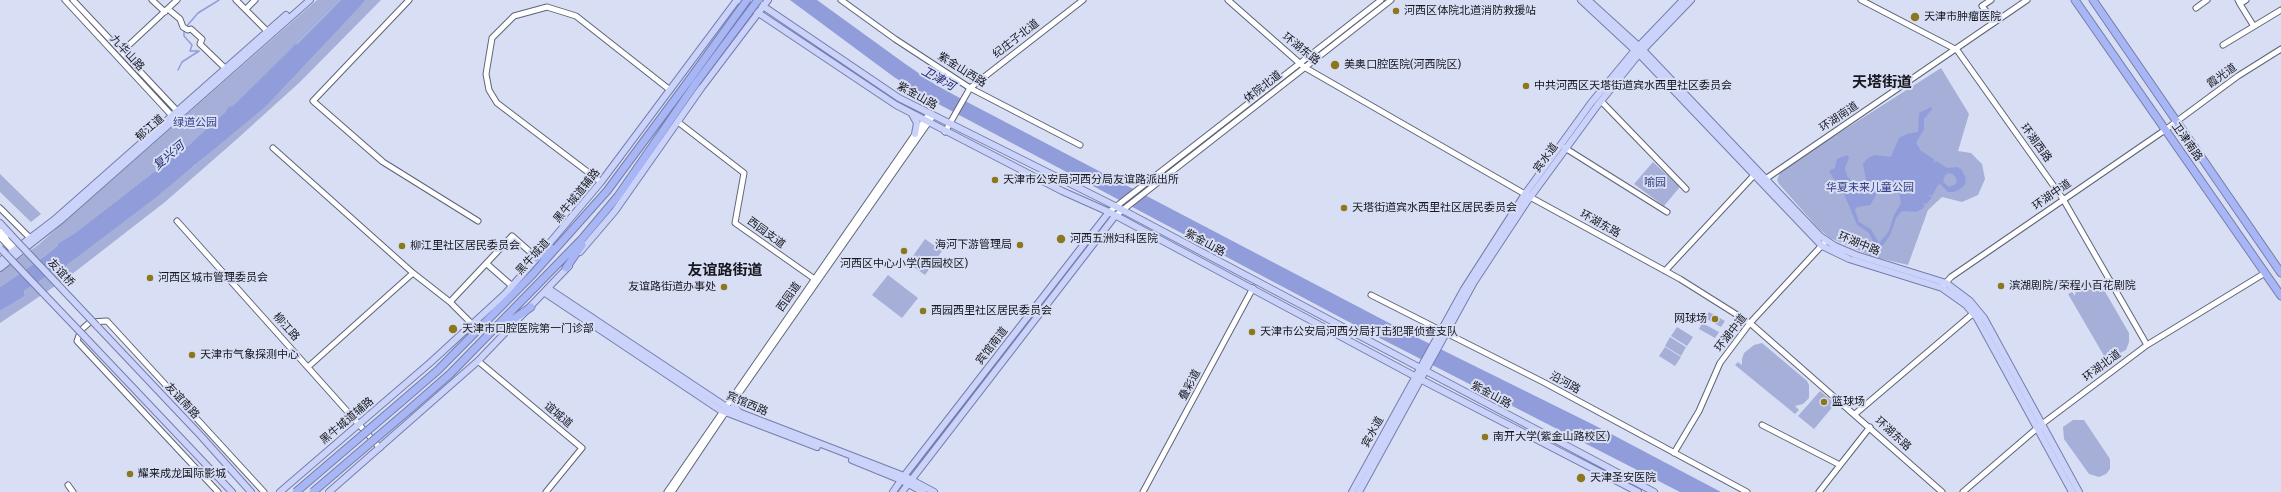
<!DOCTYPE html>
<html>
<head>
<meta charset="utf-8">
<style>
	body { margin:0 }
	canvas { display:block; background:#d8def4 }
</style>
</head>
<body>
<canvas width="2281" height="492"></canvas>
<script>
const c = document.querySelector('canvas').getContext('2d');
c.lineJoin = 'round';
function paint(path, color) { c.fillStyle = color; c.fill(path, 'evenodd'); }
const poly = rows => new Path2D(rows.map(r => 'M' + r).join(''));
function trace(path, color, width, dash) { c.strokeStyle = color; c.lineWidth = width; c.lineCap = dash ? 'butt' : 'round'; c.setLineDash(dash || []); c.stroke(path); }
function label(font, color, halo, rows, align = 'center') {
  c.font = font + ' "Fira Sans","Noto Sans SC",sans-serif'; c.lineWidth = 4; c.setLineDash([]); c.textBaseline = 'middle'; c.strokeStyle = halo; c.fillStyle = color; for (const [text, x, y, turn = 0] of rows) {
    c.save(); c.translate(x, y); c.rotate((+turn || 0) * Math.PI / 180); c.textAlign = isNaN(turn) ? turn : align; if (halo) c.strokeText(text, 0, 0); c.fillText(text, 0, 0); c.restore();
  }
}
paint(poly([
	[317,0,341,0,232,108,190,144,75,233,57,244,58,245,45,256,0,287,0,272,38,245],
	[366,0,381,0,300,82,237,139,165,202,67,278,0,323,0,311,25,296,24,291,46,277,59,271,194,166,266,103],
	[1941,68,1969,114,1958,151,1971,153,1982,164,1985,179,1978,195,1962,202,1942,197,1928,210,1908,265,1874,257,1830,238,1819,229,1779,184,1777,180,1781,170],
	[1653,162,1679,186,1679,188,1664,206,1634,184],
	[0,174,41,214,31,222,0,192],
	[925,239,942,251,925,275,908,263],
	[888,275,918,298,902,318,872,295],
	[2093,282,2100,283,2129,333,2129,342,2126,350,2118,354,2109,353,2111,359,2107,361,2068,294,2072,292,2075,296,2076,290,2081,286],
	[1709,312,1725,321,1721,327,1705,318],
	[1702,323,1719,332,1715,338,1699,329],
	[1677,327,1693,337,1687,346,1671,336],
	[1670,337,1686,347,1681,356,1665,346],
	[1762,343,1807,381,1809,385,1809,398,1803,404,1795,406,1799,410,1795,414,1735,365,1738,362,1742,365,1742,359,1744,353,1754,345],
	[1665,347,1681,357,1675,366,1659,356],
	[1820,391,1835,404,1814,429,1798,416],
	[2073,420,2084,420,2110,459,2110,469,2106,474,2099,477,2089,474,2064,439,2063,427]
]), '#a5afd8');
paint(poly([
	[341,0,366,0,265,107,155,198,59,271,46,277,24,291,25,296,0,311,0,287,45,256,58,245,57,244,75,233,190,144,227,111,226,110,230,106,232,107,294,46,293,45,297,44],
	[790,0,817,0,904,63,936,85,969,103,1414,336,1596,426,1721,492,1680,492,1366,331,929,99,894,77],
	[1931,107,1932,109,1924,119,1924,129,1916,143,1921,151,1934,159,1934,163,1936,161,1947,168,1957,167,1961,169,1966,178,1965,184,1962,188,1954,192,1948,192,1940,184,1938,185,1932,196,1927,194,1932,198,1926,204,1922,203,1925,206,1922,209,1916,212,1902,211,1896,218,1890,235,1883,245,1876,248,1869,233,1857,225,1844,194,1831,188,1831,183,1835,181,1829,171,1835,168,1837,159,1847,155,1849,157,1845,168,1847,176,1854,185,1862,185,1866,180,1863,164,1868,158,1875,155,1891,157,1899,138,1907,134,1918,132,1919,113],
	[1949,173,1953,174,1957,180,1956,184,1949,187,1943,182,1945,175],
	[1894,182,1898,188,1901,203,1894,215,1889,231,1879,243,1871,229,1859,222,1855,210,1857,207,1870,205,1881,187]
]), '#909dda');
trace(poly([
	[186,27,198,13,219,0],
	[178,70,182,62,199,51,190,51,192,45,184,36,184,30]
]), '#909dda', 1.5);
const minor = poly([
	[65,0,174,118],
	[73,0,180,114],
	[152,0,165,12],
	[236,0,270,34],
	[409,0,313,101,383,162,478,221],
	[841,0,895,39,970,88,1080,145],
	[1228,0,1304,67,1530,197,1680,279,1750,323,1942,492],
	[1861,0,1957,50,2063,199,2147,345],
	[1991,0,1982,6,1995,22],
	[2238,0,2240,4,2246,0],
	[2240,4,2253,25],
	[2196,8,2207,0],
	[168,9,180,19,183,27,188,30,191,29,202,39,200,44,228,71],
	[246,9,255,0],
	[129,45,177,0],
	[2223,45,2281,10],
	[1601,101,1686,189],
	[678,122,744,173,735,223,816,280],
	[945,132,970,88,1083,0],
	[273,148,413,273,308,367],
	[1565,148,1667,212],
	[1764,180,2027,0],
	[601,182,497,103,489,90,486,74,492,38,514,16,547,7,576,16,670,90],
	[0,208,32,240],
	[1109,212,1381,0],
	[1115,216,1391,0],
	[177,221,380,448],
	[0,231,18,251],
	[0,237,16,254],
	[487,264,512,286],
	[1665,271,1757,172],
	[413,273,450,302],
	[1943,286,1951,277,2165,130,2238,76,2281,49],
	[1371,295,1545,383,1747,492],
	[473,325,450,302,512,236,537,258],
	[478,361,582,448,546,492],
	[733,402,933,116],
	[1855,414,1976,311],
	[1762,425,1840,465],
	[1674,453,1699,411,1720,363,1750,323,1826,241],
	[68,485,73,492],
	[218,492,77,341,81,330,90,322,107,321,264,492],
	[667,492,929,114],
	[672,492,727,410],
	[1143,492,1253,288],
	[1819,492,1870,427],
	[1963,492,2042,424,2147,345,2265,273]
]);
const major = poly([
	[739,0,896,105,1062,191,1109,212,1420,379,1638,492],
	[754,0,899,98,1115,206,1654,492],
	[1581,0,1639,54,1822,246,1849,259,1942,288,1966,305,1977,318,2072,492],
	[1588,0,1643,50,1820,236,1835,246,1856,255,1946,283,1970,301,1984,318,2079,492],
	[912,114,917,123,915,134],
	[0,223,11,235],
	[580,252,615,211,702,87,768,0],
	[0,261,54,220,286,15],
	[0,268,61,220,310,0],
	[549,289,728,408,904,476,934,492],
	[545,293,720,410,817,447],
	[97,326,201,436,251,492],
	[84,336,232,492],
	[735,399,734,406,739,412],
	[852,460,901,480,923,492],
	[280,492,431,362,505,294,537,258,601,182,737,0],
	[329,492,478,361,569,266],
	[893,492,904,476,1109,212],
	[902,492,1115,216],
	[1352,492,1464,289,1525,194,1591,103,1635,50,1683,0],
	[1359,492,1474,282,1526,203,1597,106,1639,54,1691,0]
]);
const highway = poly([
	[2075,0,2281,296],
	[2093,0,2281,273],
	[537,258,551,248],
	[566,268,582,245],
	[499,329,531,307],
	[401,402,438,370,532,275,607,191,690,79],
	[410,409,450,374,582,239,618,196,696,83]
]);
trace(minor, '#5f6376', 7);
trace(major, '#757eab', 8);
trace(highway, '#757eab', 9);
trace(minor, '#fff', 5);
trace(major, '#cbd3fa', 6);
trace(highway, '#a8b6f6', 7);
const majorBridge = poly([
	[11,235,97,326],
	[0,248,84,336]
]);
const highwayBridge = poly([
	[690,79,747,0],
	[696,83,758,0],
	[296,492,401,402],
	[313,492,410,409]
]);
trace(majorBridge, '#757eab', 8, []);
trace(highwayBridge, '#757eab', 9, []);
trace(majorBridge, '#cbd3fa', 6);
trace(highwayBridge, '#a8b6f6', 7);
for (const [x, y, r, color] of [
	[1396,11,4,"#8d771c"],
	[1915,17,5,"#8d771c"],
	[1335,65,5,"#8d771c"],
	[1526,86,4,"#8d771c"],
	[995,180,4,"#8d771c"],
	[1344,208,4,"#8d771c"],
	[1061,239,5,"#8d771c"],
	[1020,245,4,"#8d771c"],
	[402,246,4,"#8d771c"],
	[904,251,4,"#8d771c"],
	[150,278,4,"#8d771c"],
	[2001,286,4,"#8d771c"],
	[724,287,4,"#8d771c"],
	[923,311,4,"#8d771c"],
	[1715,319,4,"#8d771c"],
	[453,329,5,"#8d771c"],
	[1252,332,4,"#8d771c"],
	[192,355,4,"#8d771c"],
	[1824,402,4,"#8d771c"],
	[1485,437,4,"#8d771c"],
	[130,474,4,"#8d771c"],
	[1581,478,5,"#8d771c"]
]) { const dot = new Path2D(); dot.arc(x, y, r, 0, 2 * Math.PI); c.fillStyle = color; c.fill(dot); trace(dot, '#d8def4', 1.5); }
label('11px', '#16171f', '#d8def4', [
	["河西区体院北道消防救援站",1404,11],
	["天津市肿瘤医院",1924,17],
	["美奥口腔医院(河西院区)",1344,65],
	["中共河西区天塔街道宾水西里社区委员会",1534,86],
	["天津市公安局河西分局友谊路派出所",1003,180],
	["天塔街道宾水西里社区居民委员会",1352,208],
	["河西五洲妇科医院",1070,239],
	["海河下游管理局",1012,245,"right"],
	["柳江里社区居民委员会",410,246],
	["河西区中心小学(西园校区)",904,264,"center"],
	["河西区城市管理委员会",158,278],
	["滨湖剧院/荣程小百花剧院",2009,286],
	["友谊路街道办事处",716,287,"right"],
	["西园西里社区居民委员会",931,311],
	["网球场",1707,319,"right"],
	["天津市口腔医院第一门诊部",462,329],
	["天津市公安局河西分局打击犯罪侦查支队",1260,332],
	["天津市气象探测中心",200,355],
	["篮球场",1832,402],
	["南开大学(紫金山路校区)",1493,437],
	["耀来成龙国际影城",138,474],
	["天津圣安医院",1590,478]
], 'left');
label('11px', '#16171f', '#d8def4', [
	["纪庄子北道",1016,39,-38],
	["环湖东路",1301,49,38],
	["九华山路",127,53,47],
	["紫金山西路",962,70,32],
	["霞光道",2222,76,-35],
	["体院北道",1263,87,-38],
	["紫金山路",917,96,29],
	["环湖南道",1839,117,-34],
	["郁江道",150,128,-41],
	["卫津南路",2187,142,55],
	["环湖西路",2036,143,54],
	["宾水道",1546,158,-54],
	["环湖中道",2052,195,-35],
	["黑牛城道辅路",577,196,-51],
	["环湖东路",1600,224,29],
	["西园支道",766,233,36],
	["紫金山路",1205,243,28],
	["环湖中路",1859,244,22],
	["黑牛城道",533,257,-48],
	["友谊桥",61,273,47],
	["西园道",789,297,-55],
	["柳江路",286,327,48],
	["环湖中道",1731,333,-52],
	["宾馆南道",992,346,-52],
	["环湖北道",2102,366,-37],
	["沿河路",1565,383,29],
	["叠彩道",1190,385,-62],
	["紫金山路",1491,395,28],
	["友谊南路",182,401,47],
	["宾馆西路",747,404,23],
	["谊城道",558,415,40],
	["黑牛城道辅路",347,421,-40],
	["宾水道",1373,432,-61],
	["环湖东路",1893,434,42]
]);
label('11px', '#353e86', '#d8def4', [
	["绿道公园",195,123],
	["喻园",1655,183],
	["华夏未来儿童公园",1870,188]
]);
label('italic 12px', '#262b72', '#d8def4', [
	["卫津河",938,79,29],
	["复兴河",169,156,-40]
]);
label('bold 15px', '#16171f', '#d8def4', [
	["天塔街道",1882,83],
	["友谊路街道",725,271]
]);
</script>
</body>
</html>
